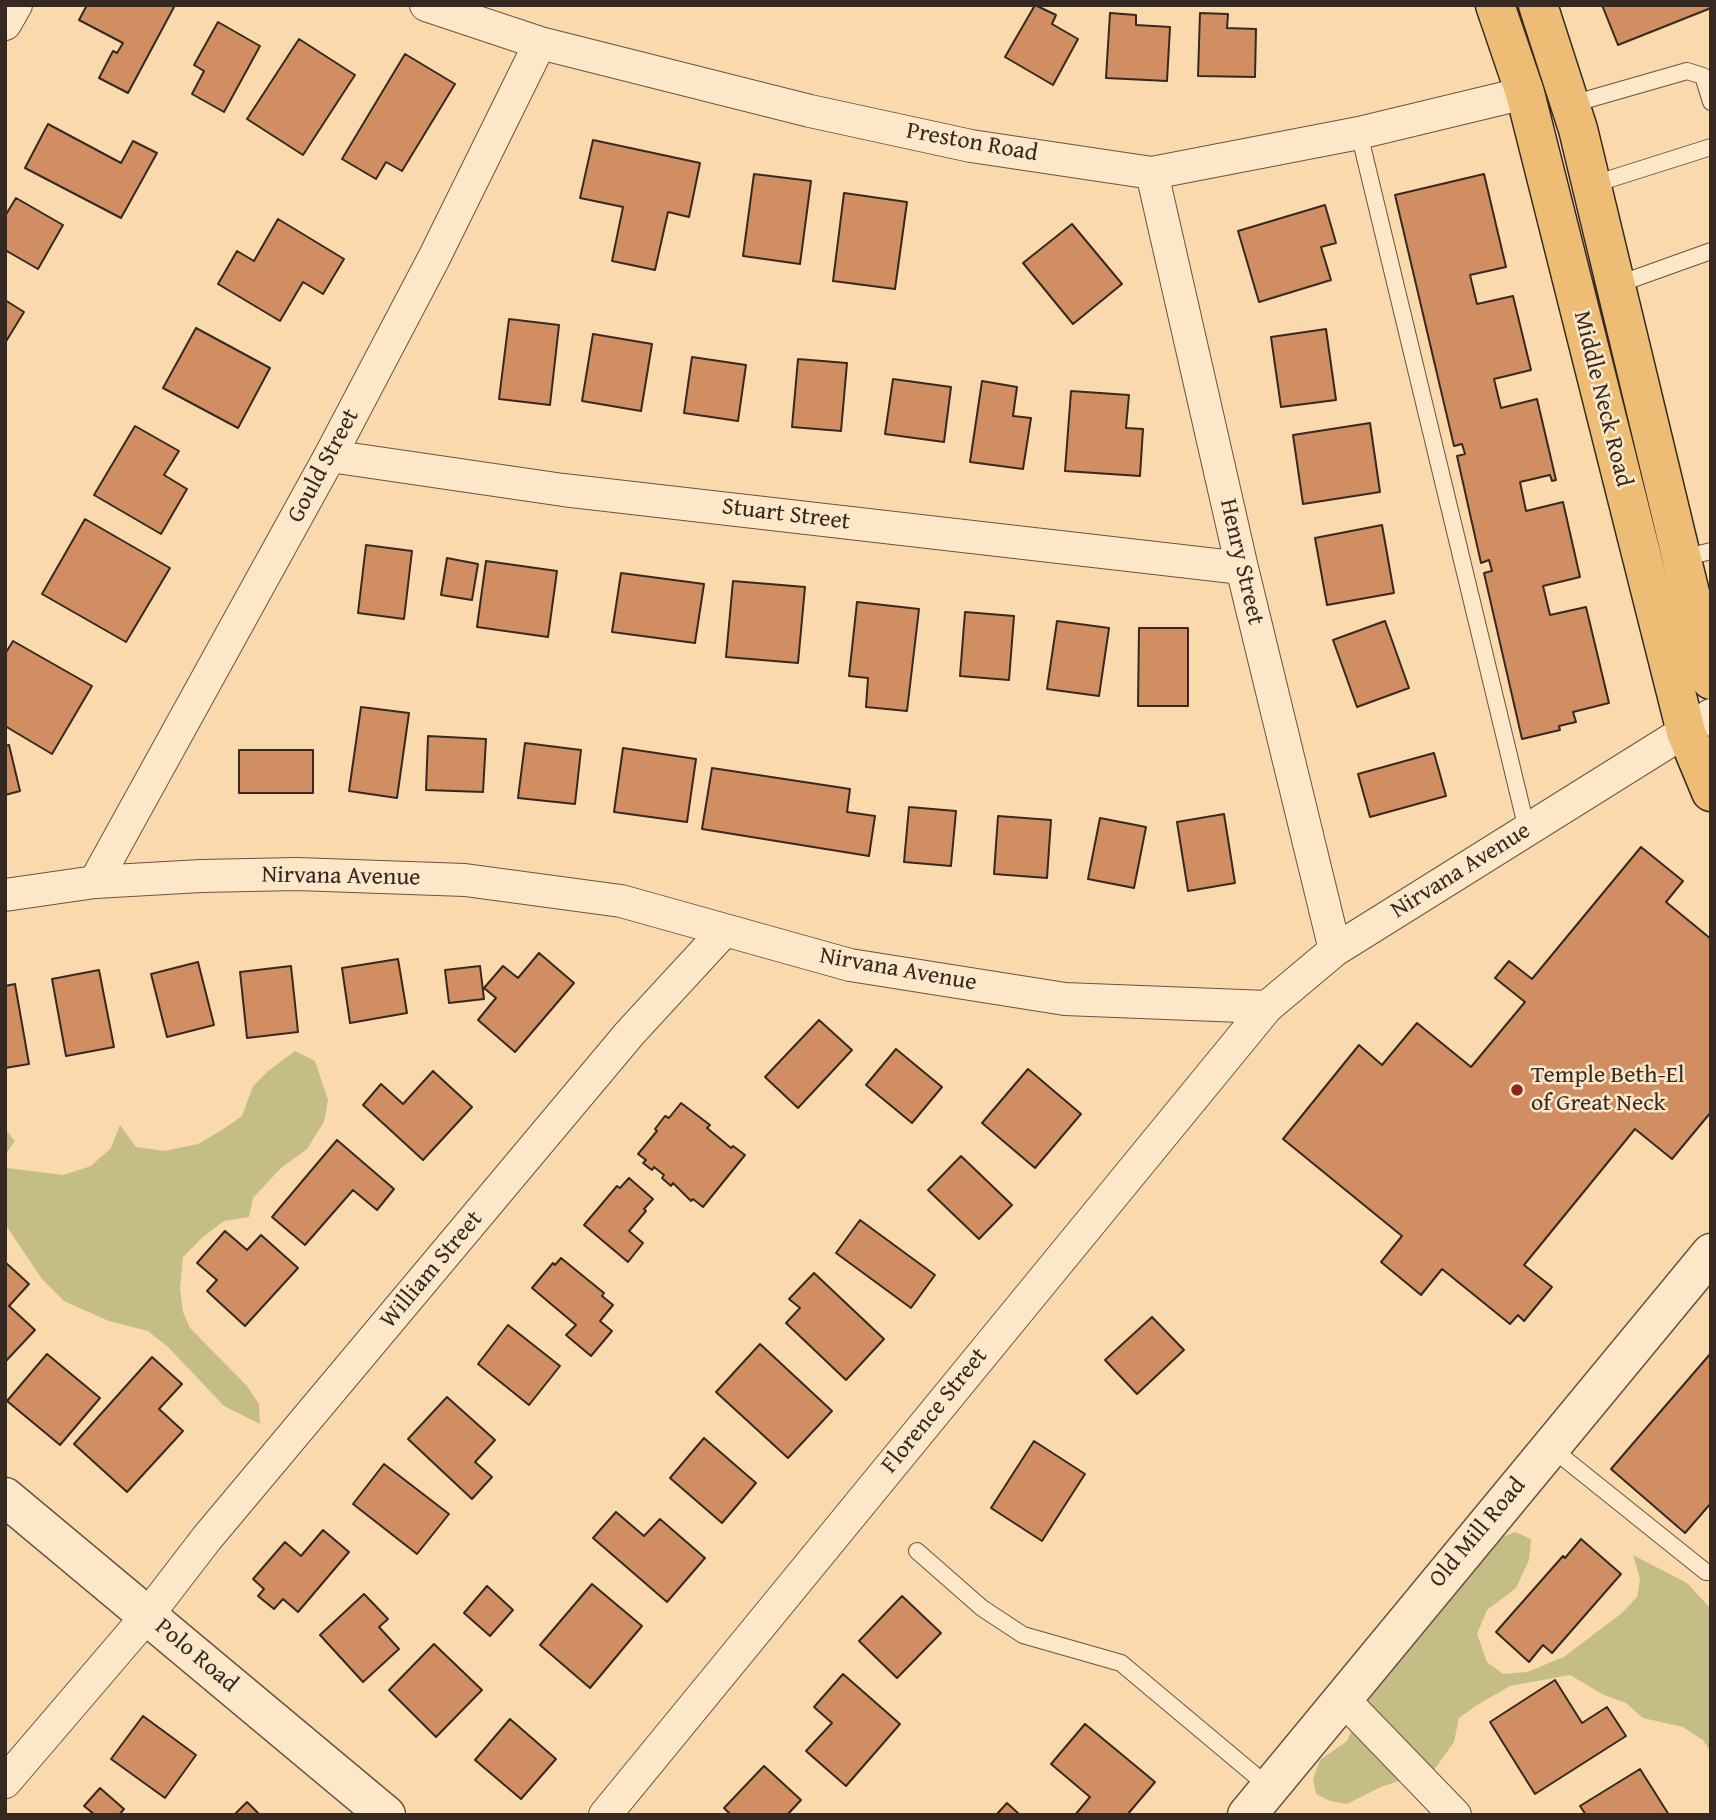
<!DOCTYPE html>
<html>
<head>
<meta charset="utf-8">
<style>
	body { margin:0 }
	#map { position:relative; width:1716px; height:1820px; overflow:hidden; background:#fadaac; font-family:"Gentium Book Plus",serif }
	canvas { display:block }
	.frame { position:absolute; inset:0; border:7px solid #352922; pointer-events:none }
</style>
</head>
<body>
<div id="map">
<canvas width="1716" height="1820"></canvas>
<div class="frame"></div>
</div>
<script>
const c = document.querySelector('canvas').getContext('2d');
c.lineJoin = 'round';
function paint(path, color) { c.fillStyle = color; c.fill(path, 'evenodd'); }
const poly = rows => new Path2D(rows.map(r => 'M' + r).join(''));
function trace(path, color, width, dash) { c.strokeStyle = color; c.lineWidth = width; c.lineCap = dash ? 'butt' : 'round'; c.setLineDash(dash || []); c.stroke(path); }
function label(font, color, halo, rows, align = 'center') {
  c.font = font + ' "Gentium Book Plus",serif'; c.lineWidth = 5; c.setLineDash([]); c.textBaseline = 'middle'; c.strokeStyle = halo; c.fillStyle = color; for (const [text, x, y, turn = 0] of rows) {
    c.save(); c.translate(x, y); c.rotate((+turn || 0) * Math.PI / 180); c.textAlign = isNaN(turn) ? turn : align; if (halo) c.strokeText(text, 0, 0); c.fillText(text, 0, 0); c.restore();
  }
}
paint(poly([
	[295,1051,315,1061,328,1100,324,1122,307,1149,281,1168,253,1198,249,1217,224,1221,203,1237,183,1257,180,1288,183,1312,190,1328,247,1386,259,1404,260,1424,224,1406,168,1347,148,1331,109,1321,64,1301,42,1279,5,1224,5,1129,15,1141,7,1152,7,1168,63,1175,91,1166,111,1148,120,1125,136,1147,164,1151,198,1144,222,1130,242,1116,253,1086,268,1071],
	[1515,1532,1531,1539,1529,1560,1516,1588,1487,1610,1477,1634,1487,1662,1503,1674,1527,1672,1564,1657,1581,1644,1622,1613,1637,1597,1640,1579,1633,1555,1687,1583,1711,1609,1711,1752,1703,1740,1683,1727,1643,1718,1626,1703,1602,1694,1570,1675,1510,1686,1477,1705,1459,1718,1454,1742,1434,1770,1383,1786,1347,1804,1330,1801,1316,1794,1313,1779,1320,1760,1347,1741,1370,1688,1479,1555,1505,1536]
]), '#c4be86');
const building = poly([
	[87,5,169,5,174,7,128,93,99,78,113,51,117,53,123,43,79,20,87,5],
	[1035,5,1056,15,1052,24,1078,39,1053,85,1005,57,1035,5],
	[1602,5,1711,5,1711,8,1618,45,1602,5],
	[1110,13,1136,15,1136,25,1170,27,1167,81,1106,78,1110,13],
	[1200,13,1228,14,1227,28,1256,29,1255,77,1198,76,1200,13],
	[218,22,260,46,224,112,192,94,204,71,194,65,218,22],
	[299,39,355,75,303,155,247,119,299,39],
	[405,54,455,84,402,171,386,162,376,179,342,159,405,54],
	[48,124,121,163,133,141,157,153,121,218,25,168,48,124],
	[593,140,700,163,689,217,668,212,655,270,612,261,623,207,580,198,593,140],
	[754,174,811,181,800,264,743,256,754,174],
	[1484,174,1506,267,1470,275,1477,304,1513,296,1531,370,1494,379,1501,408,1537,399,1556,480,1552,481,1550,475,1520,482,1526,511,1563,502,1580,577,1543,586,1550,615,1586,607,1609,703,1573,712,1576,722,1559,726,1560,730,1522,739,1484,573,1492,571,1489,560,1481,563,1457,456,1465,454,1462,444,1454,446,1395,195,1484,174],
	[844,193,907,202,895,289,833,281,844,193],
	[16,198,63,225,38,269,5,250,5,216,16,198],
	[1325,205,1336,243,1321,247,1331,280,1259,302,1238,231,1325,205],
	[278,219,344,259,323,294,303,282,280,321,218,284,237,251,254,261,278,219],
	[1072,224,1122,284,1073,324,1023,263,1072,224],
	[5,300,24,312,5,343,5,300],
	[509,319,559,325,550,405,499,399,509,319],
	[196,328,270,368,238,428,163,388,196,328],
	[1326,329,1336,400,1281,407,1271,337,1326,329],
	[593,334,652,344,641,411,582,401,593,334],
	[692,357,746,365,738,421,684,413,692,357],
	[798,359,847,363,841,431,792,427,798,359],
	[893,379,951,387,944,442,885,434,893,379],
	[982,381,1017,387,1013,416,1031,418,1023,469,970,462,982,381],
	[1071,391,1129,395,1126,428,1143,429,1140,476,1065,471,1071,391],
	[1370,423,1380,492,1303,504,1293,435,1370,423],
	[135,426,179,451,164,475,187,489,161,534,94,495,135,426],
	[85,519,170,568,126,642,42,594,85,519],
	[1382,525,1394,593,1327,605,1315,538,1382,525],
	[366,545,412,551,404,619,358,613,366,545],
	[447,558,478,564,472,600,441,595,447,558],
	[486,561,557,571,548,637,477,627,486,561],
	[621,573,704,584,695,643,612,632,621,573],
	[733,581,805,587,798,663,726,657,733,581],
	[857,602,919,609,907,711,866,707,868,678,849,676,857,602],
	[965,612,1014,616,1009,680,960,676,965,612],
	[1057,621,1109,628,1099,696,1047,689,1057,621],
	[1385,621,1409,688,1357,707,1333,640,1385,621],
	[1139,628,1188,628,1188,706,1138,706,1139,628],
	[13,641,92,686,52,754,5,726,5,654,13,641],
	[361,707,409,713,397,798,349,791,361,707],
	[428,736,486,739,483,792,426,790,428,736],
	[525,743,581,750,575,804,518,798,525,743],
	[9,745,20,791,5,795,5,746,9,745],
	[623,748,696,759,687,822,614,812,623,748],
	[239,750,313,750,313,793,239,793,239,750],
	[1434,753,1446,796,1370,817,1358,774,1434,753],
	[712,768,850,789,847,812,875,816,869,856,702,829,712,768],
	[909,807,956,811,951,866,904,862,909,807],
	[1224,814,1235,883,1188,891,1177,822,1224,814],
	[998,816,1051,820,1047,878,994,874,998,816],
	[1100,818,1146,827,1134,888,1088,879,1100,818],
	[1641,847,1683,881,1666,902,1711,939,1711,1112,1672,1159,1635,1129,1524,1265,1552,1287,1524,1321,1518,1315,1510,1324,1442,1269,1421,1295,1381,1262,1402,1236,1283,1139,1359,1045,1382,1065,1417,1023,1471,1067,1525,1002,1495,978,1509,961,1532,979,1641,847],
	[539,953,574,983,515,1052,478,1020,496,998,484,988,503,966,518,978,539,953],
	[398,959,407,1013,350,1023,342,968,398,959],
	[198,962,214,1025,167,1037,151,974,198,962],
	[291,966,298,1032,247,1038,240,972,291,966],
	[480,966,484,999,449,1003,445,970,480,966],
	[99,970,114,1047,66,1056,52,979,99,970],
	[15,984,29,1064,5,1068,5,986,15,984],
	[819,1020,852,1050,798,1108,765,1077,819,1020],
	[896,1049,942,1087,912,1123,866,1085,896,1049],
	[1028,1069,1081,1114,1035,1168,982,1123,1028,1069],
	[433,1071,472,1107,423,1160,363,1105,381,1084,403,1104,433,1071],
	[681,1103,710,1125,707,1128,731,1148,733,1146,745,1155,703,1207,693,1199,691,1201,673,1183,671,1186,662,1178,664,1175,654,1167,652,1170,643,1163,646,1160,638,1154,657,1131,655,1129,665,1116,669,1118,681,1103],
	[337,1140,394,1189,377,1210,353,1190,305,1245,272,1217,337,1140],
	[961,1156,1012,1205,979,1239,928,1190,961,1156],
	[629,1178,653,1199,644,1209,646,1211,629,1231,643,1243,628,1262,584,1225,617,1186,620,1188,629,1178],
	[860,1220,935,1275,911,1308,836,1253,860,1220],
	[225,1231,247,1250,261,1235,298,1268,245,1326,207,1291,217,1280,197,1263,225,1231],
	[561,1258,604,1293,602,1296,613,1305,600,1321,612,1331,591,1356,566,1335,576,1325,532,1288,553,1263,555,1265,561,1258],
	[5,1262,29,1284,9,1306,35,1330,5,1362,5,1262],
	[814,1273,884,1339,846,1380,786,1323,800,1308,789,1299,814,1273],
	[1152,1317,1184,1350,1137,1394,1105,1360,1152,1317],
	[508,1325,560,1366,529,1405,478,1364,508,1325],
	[760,1344,832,1411,788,1458,716,1392,760,1344],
	[1711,1353,1711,1503,1685,1533,1611,1469,1711,1353],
	[47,1354,100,1398,60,1445,7,1401,47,1354],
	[152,1357,182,1384,159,1409,183,1431,127,1492,74,1444,152,1357],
	[447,1397,495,1440,475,1462,492,1477,472,1499,408,1439,447,1397],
	[704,1438,756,1483,722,1523,670,1478,704,1438],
	[1034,1441,1085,1474,1042,1541,991,1508,1034,1441],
	[384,1464,449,1514,417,1554,353,1504,384,1464],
	[616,1512,644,1536,660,1519,705,1558,667,1602,593,1538,616,1512],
	[323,1530,349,1552,298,1612,283,1599,274,1609,258,1596,264,1589,253,1579,285,1542,301,1556,323,1530],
	[1581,1539,1621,1574,1552,1653,1543,1645,1529,1662,1496,1632,1563,1556,1565,1558,1581,1539],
	[592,1584,642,1626,590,1688,540,1645,592,1584],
	[487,1586,513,1610,490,1636,464,1613,487,1586],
	[364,1594,388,1619,379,1627,399,1649,363,1682,320,1635,364,1594],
	[902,1596,941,1633,897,1678,859,1641,902,1596],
	[434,1644,482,1690,436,1737,389,1690,434,1644],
	[843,1674,900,1724,846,1786,806,1751,832,1723,814,1707,843,1674],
	[1555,1680,1582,1723,1607,1707,1626,1736,1535,1794,1490,1722,1555,1680],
	[143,1716,196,1755,165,1798,111,1759,143,1716],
	[510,1719,556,1759,521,1799,475,1760,510,1719],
	[1085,1724,1155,1782,1127,1815,1075,1815,1090,1797,1051,1764,1085,1724],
	[764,1766,801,1800,787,1815,731,1815,724,1808,764,1766],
	[1640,1769,1669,1815,1586,1815,1580,1806,1640,1769],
	[100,1788,124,1809,119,1815,95,1815,84,1806,100,1788],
	[247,1802,260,1815,234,1815,247,1802],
	[1007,1803,1020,1815,996,1815,1007,1803]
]);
paint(building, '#d18e62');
trace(building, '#352922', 2);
const service = poly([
	[1572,104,1687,71,1703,76,1711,102],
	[1359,133,1527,830],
	[1591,185,1711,147],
	[1616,285,1711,251],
	[1683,558,1711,551],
	[1550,1447,1706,1572,1711,1572],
	[917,1551,982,1608,1023,1635,1121,1663,1269,1787]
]);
const minor = poly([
	[426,5,540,43,810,111,971,146,1152,173,1359,133,1525,93],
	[5,24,16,5],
	[1152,173,1242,568,1335,950],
	[330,456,563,490,1242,568],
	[95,882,330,456,434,258,540,43],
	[5,895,95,882,201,876,297,874,465,880,621,901,850,965,1065,999,1267,1007,1335,950,1711,715],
	[1342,1698,1455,1815],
	[5,1782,147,1616,207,1538,630,1033,724,931],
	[605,1815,1267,1007]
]);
const tertiary = poly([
	[5,1497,386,1815],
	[1247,1815,1711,1253]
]);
const primary = poly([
	[1495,5,1525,93,1686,732,1711,792],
	[1538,5,1578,129,1711,680]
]);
trace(service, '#654', 18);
trace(minor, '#654', 34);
trace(tertiary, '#654', 41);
trace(primary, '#352922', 41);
trace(service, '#fce7c9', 16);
trace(minor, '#fce7c9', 32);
trace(tertiary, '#fce7c9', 38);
trace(primary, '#edbd76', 38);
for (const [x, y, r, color] of [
	[1517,1090,7,"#8f2418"]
]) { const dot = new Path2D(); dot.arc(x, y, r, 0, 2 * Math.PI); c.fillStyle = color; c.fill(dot); trace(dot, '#fce7c9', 2.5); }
label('24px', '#352922', '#fce7c9', [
	["Preston Road",972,143,10],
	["Middle Neck Road",1602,399,76],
	["Gould Street",324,466,-62],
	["Stuart Street",786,515,7],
	["Henry Street",1241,562,77],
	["Nirvana Avenue",1461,871,-32],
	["Nirvana Avenue",341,877,1],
	["Nirvana Avenue",898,970,10],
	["William Street",432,1270,-50],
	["Florence Street",935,1411,-51],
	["Old Mill Road",1478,1533,-50],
	["Polo Road",196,1656,40]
]);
label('24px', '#352922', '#fce7c9', [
	["Temple Beth-El",1531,1076],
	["of Great Neck",1531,1104]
], 'left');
</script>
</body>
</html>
